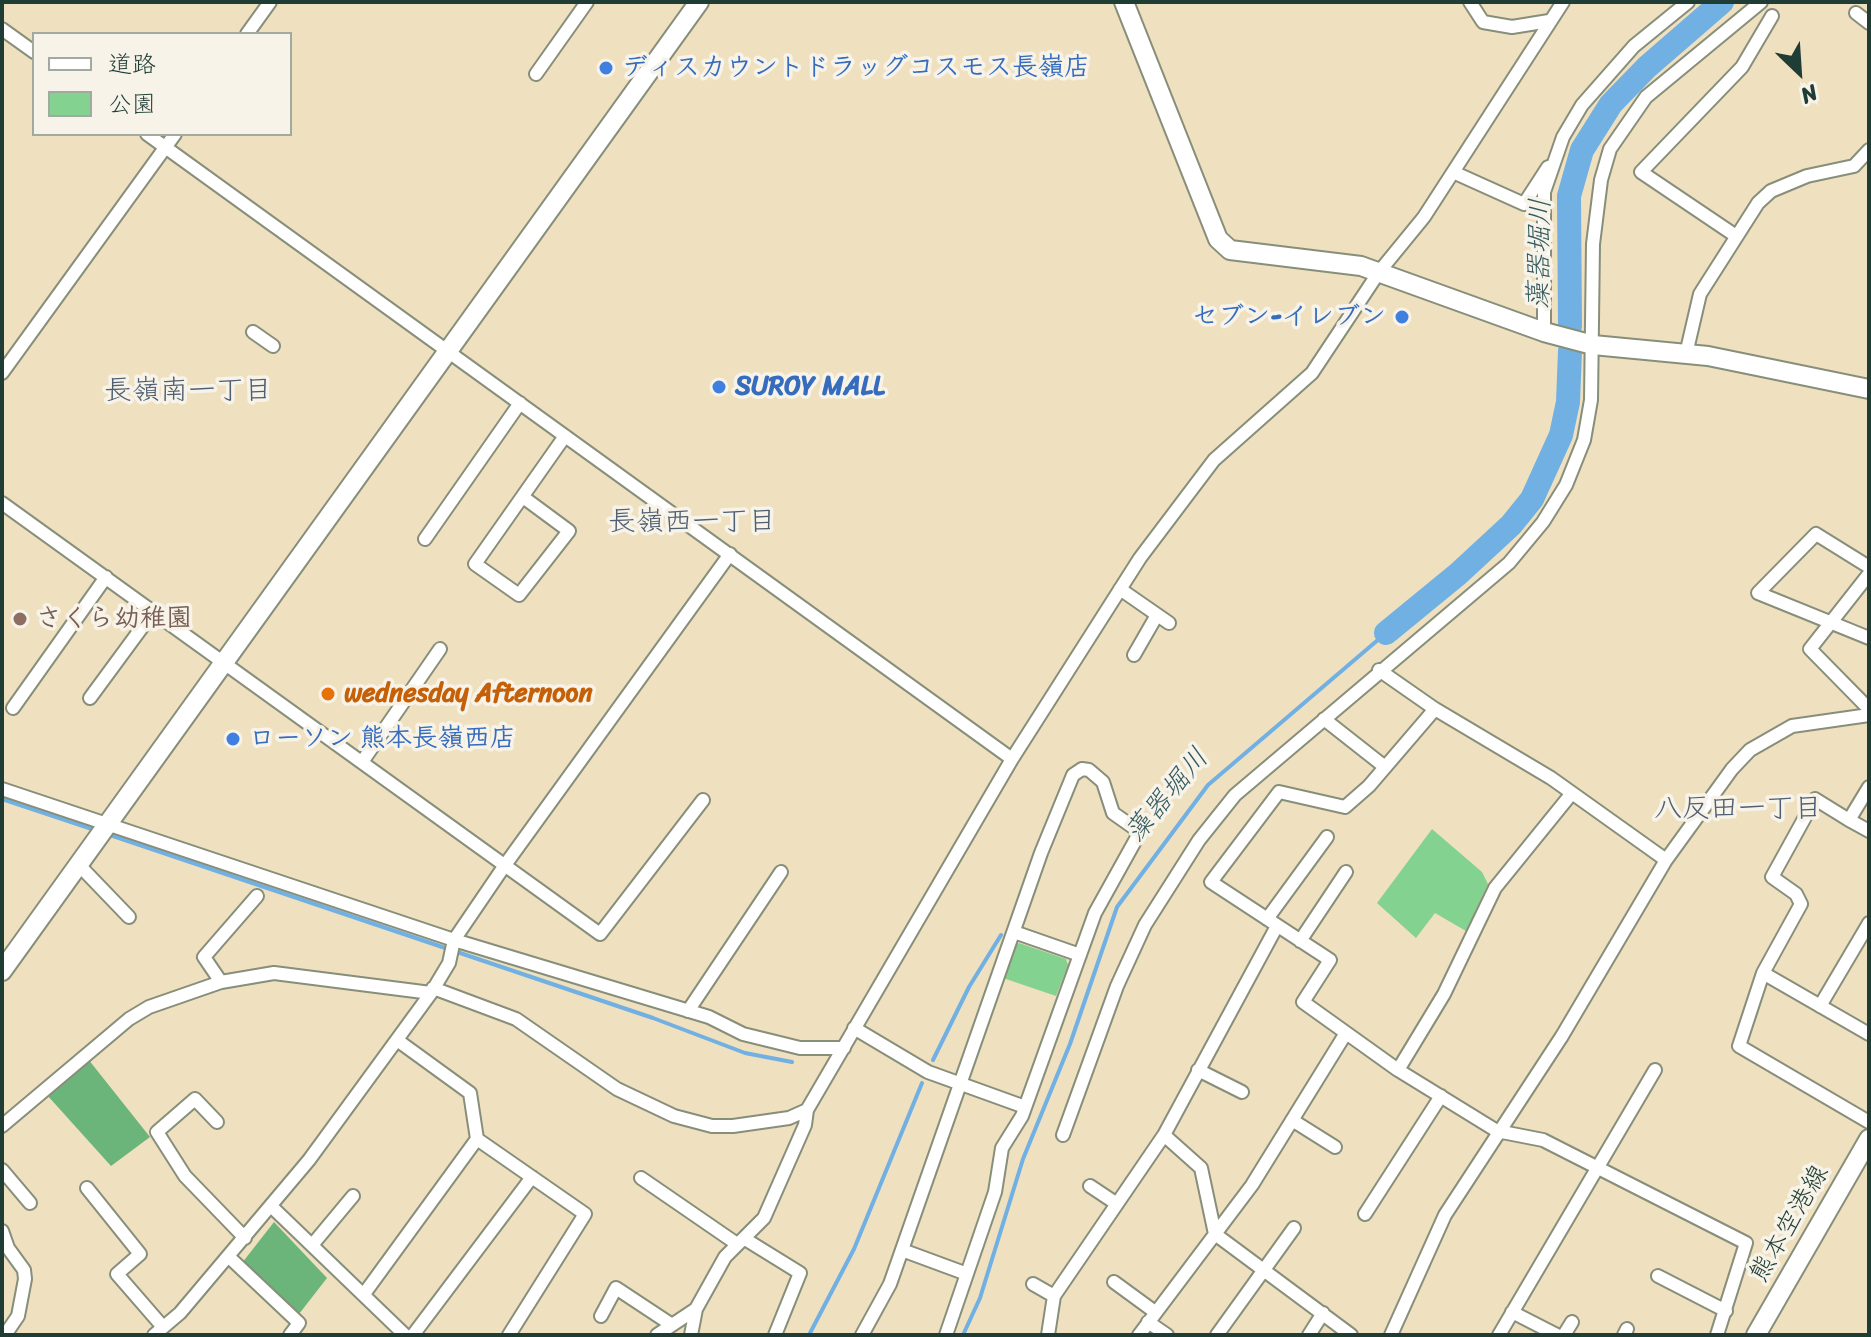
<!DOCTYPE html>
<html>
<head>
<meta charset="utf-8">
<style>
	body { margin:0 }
	#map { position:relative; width:1871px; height:1337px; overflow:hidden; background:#efe0c0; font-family:Sriracha,"Klee One",sans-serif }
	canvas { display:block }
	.frame { position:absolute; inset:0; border:4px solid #1f3d34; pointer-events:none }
	.legend { position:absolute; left:32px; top:32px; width:260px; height:104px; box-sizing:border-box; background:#f7f3e8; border:2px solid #a1aaa0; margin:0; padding:10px 14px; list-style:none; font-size:24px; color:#1f3d34 }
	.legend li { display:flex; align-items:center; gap:16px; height:40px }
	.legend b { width:40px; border:2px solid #a1aaa0 }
	.north { position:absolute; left:1759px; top:32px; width:80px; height:80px; -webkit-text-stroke:6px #f7f3e8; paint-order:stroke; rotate:155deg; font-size:22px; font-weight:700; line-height:32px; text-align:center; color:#1f3d34 }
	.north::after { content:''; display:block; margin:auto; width:28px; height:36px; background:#1f3d34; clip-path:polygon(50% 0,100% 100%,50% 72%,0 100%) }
</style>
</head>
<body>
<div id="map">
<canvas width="1871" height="1337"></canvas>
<div class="frame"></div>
<ul class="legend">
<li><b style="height:10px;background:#fff"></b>道路</li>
<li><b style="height:22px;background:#84d290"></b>公園</li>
</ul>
<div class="north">N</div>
</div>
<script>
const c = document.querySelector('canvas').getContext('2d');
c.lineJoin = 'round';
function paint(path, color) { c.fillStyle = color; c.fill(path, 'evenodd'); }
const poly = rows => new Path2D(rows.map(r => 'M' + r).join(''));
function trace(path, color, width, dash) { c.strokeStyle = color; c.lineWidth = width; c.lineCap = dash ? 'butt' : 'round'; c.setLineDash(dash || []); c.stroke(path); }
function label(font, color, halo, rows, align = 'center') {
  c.font = font + ' Sriracha,"Klee One",sans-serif'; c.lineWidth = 7; c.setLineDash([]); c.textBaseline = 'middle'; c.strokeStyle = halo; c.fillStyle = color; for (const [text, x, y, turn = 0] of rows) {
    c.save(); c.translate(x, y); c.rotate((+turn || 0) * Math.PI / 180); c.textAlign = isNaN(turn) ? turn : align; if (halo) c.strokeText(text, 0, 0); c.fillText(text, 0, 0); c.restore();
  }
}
paint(poly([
	[1432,829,1482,872,1488,884,1466,931,1435,913,1416,938,1377,903],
	[1019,943,1066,959,1068,965,1056,996,1003,978,1014,946]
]), '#84d290');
paint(poly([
	[88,1059,150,1137,111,1166,47,1095],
	[274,1222,327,1278,299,1314,242,1263]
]), '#6bb47a');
trace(poly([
	[2,799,95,830],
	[107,834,653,1018,745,1053,792,1062],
	[933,1060,969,987,1001,935],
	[809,1335,854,1249,922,1083],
	[963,1335,980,1298,1023,1159,1070,1044,1117,907,1208,785,1386,633]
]), '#70b0e3', 4);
trace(poly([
	[1570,326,1569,196,1582,150,1611,104,1647,67,1722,2],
	[1386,633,1458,574,1511,525,1532,499,1561,435,1568,402,1570,351]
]), '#70b0e3', 24);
const street = poly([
	[1470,2,1483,22,1512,27,1549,21],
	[1856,13,1869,23],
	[2,29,34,52],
	[247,34,270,2],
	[536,74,587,2],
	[147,134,1012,759],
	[1453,172,1524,204,1548,167],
	[1736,236,1641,172,1742,67,1772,16],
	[253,332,273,346],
	[1544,332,1544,192,1563,137,1582,105,1634,46,1688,2],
	[1686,354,1700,294,1758,203,1771,191,1807,176,1854,166,1869,150],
	[2,373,175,134],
	[523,497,569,531,519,595,475,564,565,436],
	[2,503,600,934,703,800],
	[425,539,520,403],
	[1869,567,1816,534,1758,593,1869,638],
	[1869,574,1810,649,1869,709],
	[1120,589,1169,623],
	[1134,655,1157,615],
	[1379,670,1435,709,1551,778,1666,860],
	[90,698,154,611],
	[13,708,106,577],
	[1435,709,1369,786,1345,807,1279,792,1211,882,1330,960,1303,1002,1398,1070,1497,1131,1543,1140,1746,1243,1717,1335],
	[1324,719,1385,767],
	[362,762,440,649],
	[1869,787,1849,820,1869,831],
	[2,789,454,940,709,1017,743,1034,800,1048,844,1048],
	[1849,820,1815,799,1772,877,1796,894,1801,904,1763,973,1739,1046,1869,1122],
	[78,864,129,917],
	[1267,919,1327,837],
	[1277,926,1164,1135,1201,1168,1215,1234,1351,1335],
	[1014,932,1080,955],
	[1300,941,1346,872],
	[1763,973,1869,1034],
	[221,982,204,957,257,896],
	[433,988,516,1019,617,1089,674,1116,712,1126,733,1126,789,1118,807,1110],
	[1820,1006,1869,923],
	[688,1011,781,872],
	[854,1028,928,1072,1025,1107],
	[397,1040,470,1093,477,1139,585,1214,509,1335],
	[1198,1070,1242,1092],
	[1398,1070,1444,994,1495,888,1572,793],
	[1292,1120,1335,1147],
	[217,1122,195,1099,157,1132,185,1176,245,1238],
	[2,1126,129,1019,149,1007,221,982,274,973,431,993],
	[1063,1135,1117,986,1145,925,1199,840,1235,795,1509,563,1543,522,1566,485,1584,440,1591,400,1593,244,1601,180,1610,149,1646,97,1761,2],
	[2,1170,30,1203],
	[641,1178,737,1244],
	[1090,1186,1117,1204],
	[87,1188,140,1254,117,1274,163,1327],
	[272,1207,405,1335],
	[1365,1214,1441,1096],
	[2,1231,8,1248,24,1270,25,1279,18,1316,5,1335],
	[745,1239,800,1273,775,1335],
	[313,1244,353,1196],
	[902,1250,967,1274],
	[229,1257,299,1323,290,1335],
	[1658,1276,1726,1311],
	[1114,1282,1155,1312],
	[1033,1284,1054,1296],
	[364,1294,477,1139],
	[1512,1312,1557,1335],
	[601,1316,616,1288,672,1325],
	[1148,1322,1167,1335],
	[154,1335,180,1313,309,1160,431,993,449,963,454,940,505,865,730,554],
	[413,1335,532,1177],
	[657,1335,696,1309,725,1257,764,1218,805,1125,807,1110,1012,759,1140,558,1214,460,1312,373,1379,272,1424,217,1563,2],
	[691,1335,696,1309],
	[862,1335,890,1284,1041,853,1073,775,1082,769,1089,770,1103,782,1113,813,1140,832,1095,913,1022,1116,1002,1148,995,1192,946,1335],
	[1048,1335,1054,1296,1164,1135],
	[1139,1335,1252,1185,1346,1033],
	[1217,1335,1294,1228],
	[1309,1335,1323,1313],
	[1391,1335,1445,1215,1562,1036,1666,860,1732,769,1750,750,1792,726,1869,715],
	[1499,1335,1655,1070],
	[1564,1335,1572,1322],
	[1624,1335,1627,1329]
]);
const secondary = poly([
	[1124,2,1218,239,1230,250,1361,266,1544,332,1593,345,1708,356,1869,389],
	[2,971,699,2],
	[1756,1335,1869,1139]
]);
trace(street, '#878e7a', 16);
trace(secondary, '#878e7a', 22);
trace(street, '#fff', 12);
trace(secondary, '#fff', 18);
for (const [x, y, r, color] of [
	[606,68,8,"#3f7fe0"],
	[1402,317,8,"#3f7fe0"],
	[719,387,8,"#3f7fe0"],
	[20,619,8,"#8d6e63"],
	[328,694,8,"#e8710a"],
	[233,739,8,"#3f7fe0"]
]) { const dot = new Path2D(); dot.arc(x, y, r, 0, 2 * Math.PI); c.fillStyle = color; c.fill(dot); trace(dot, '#f7f3e8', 3); }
label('bold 26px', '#366cbe', '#f7f3e8', [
	["ディスカウントドラッグコスモス長嶺店",622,68],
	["セブン-イレブン",1386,317,"right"],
	["SUROY MALL",735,387],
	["ローソン 熊本長嶺西店",249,739]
], 'left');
label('bold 26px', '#785e54', '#f7f3e8', [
	["さくら幼稚園",36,619]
], 'left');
label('bold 26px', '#c56008', '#f7f3e8', [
	["wednesday Afternoon",344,694]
], 'left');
label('26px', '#1f3d34', '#f7f3e8', [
	["熊本空港線",1790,1224,-60]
]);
label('italic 28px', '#335a60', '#f7f3e8', [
	["藻器堀川",1541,254,-89],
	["藻器堀川",1168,796,-50]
]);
label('28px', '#4f5f71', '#f7f3e8', [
	["長嶺南一丁目",188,392],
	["長嶺西一丁目",692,523],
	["八反田一丁目",1738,810]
]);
</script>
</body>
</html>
